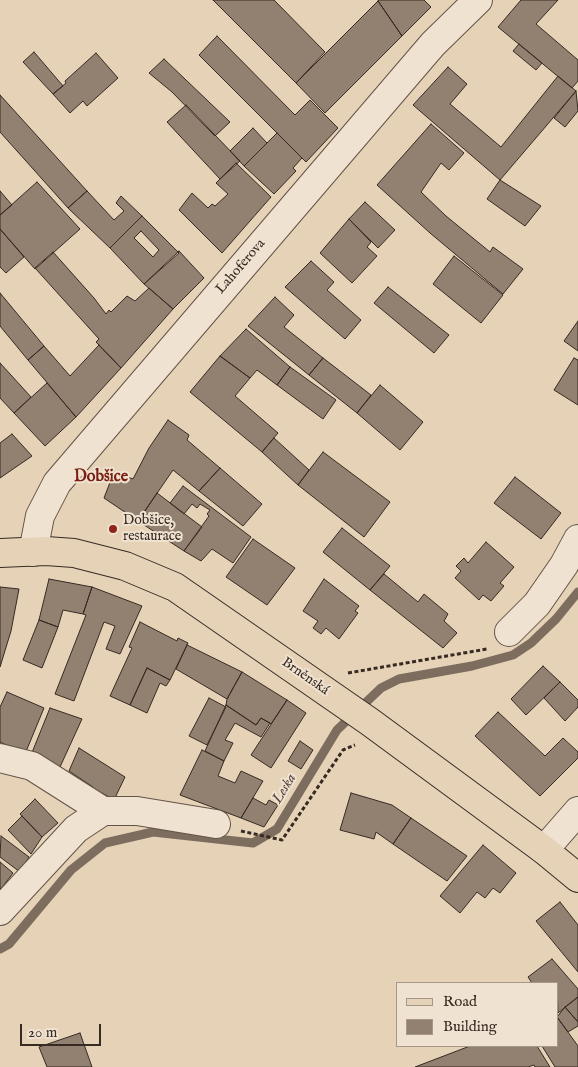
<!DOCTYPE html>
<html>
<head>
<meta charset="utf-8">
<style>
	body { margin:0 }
	#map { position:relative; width:578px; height:1067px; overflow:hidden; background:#e6d2b7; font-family:"IM FELL English",serif }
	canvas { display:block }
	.legend { position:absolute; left:396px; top:982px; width:162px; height:65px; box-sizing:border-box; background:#efe2d0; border:1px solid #a5988b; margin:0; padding:6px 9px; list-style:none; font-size:15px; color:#362a23 }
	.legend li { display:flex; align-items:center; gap:10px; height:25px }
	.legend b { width:25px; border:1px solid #a5988b }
	.scale { position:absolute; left:20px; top:1024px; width:81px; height:22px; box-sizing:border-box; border:2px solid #362a23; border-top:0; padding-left:6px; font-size:15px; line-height:18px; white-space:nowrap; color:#362a23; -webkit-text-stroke:4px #efe2d0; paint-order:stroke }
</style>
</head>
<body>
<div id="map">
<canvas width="578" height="1067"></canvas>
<ul class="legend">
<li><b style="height:6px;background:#e6d2b7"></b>Road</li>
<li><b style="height:14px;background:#928170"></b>Building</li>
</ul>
<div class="scale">20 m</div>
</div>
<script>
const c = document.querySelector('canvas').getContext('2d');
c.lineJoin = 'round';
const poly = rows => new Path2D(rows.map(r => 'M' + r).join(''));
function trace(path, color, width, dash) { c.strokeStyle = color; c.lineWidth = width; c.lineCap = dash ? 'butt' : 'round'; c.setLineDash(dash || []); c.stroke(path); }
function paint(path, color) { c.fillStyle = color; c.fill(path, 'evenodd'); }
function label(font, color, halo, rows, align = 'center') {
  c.font = font + ' "IM FELL English",serif'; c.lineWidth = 4; c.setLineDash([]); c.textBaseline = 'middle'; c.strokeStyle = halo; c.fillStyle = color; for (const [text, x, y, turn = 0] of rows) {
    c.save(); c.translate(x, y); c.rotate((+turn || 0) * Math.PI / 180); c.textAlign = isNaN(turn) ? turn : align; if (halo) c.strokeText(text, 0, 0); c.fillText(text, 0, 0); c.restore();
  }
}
trace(poly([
	[0,949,9,944,71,870,105,843,153,832,253,843,277,829,337,730,381,688,399,679,472,666,513,655,531,643,556,619,578,592]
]), '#7c6d5e', 9);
const building = poly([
	[213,0,274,0,325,52,296,83,213,0],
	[379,0,424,0,431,7,402,36,378,1,379,0],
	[521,0,558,0,536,24,578,60,578,81,572,88,498,27,521,0],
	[378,1,402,36,325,113,296,83,378,1],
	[217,36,295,115,310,100,338,128,306,162,199,55,217,36],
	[519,44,542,63,536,70,513,51,519,44],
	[34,52,63,86,53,94,23,62,34,52],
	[96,53,118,78,87,106,83,101,70,113,53,94,66,83,65,81,96,53],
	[164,59,230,122,215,136,172,92,149,73,164,59],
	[448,67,467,84,450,104,501,147,558,76,576,91,500,180,413,105,448,67],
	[576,91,578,111,565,127,554,118,576,91],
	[0,95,87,191,68,208,0,132,0,95],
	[186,105,240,161,220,179,167,122,186,105],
	[431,124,464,153,449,170,441,163,421,192,446,216,490,252,493,247,523,269,503,294,430,233,377,185,431,124],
	[253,128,267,143,244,166,230,151,253,128],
	[277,133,302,158,293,168,296,171,274,194,244,166,277,133],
	[236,163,271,197,222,253,179,210,192,193,208,208,212,204,215,206,228,194,216,183,236,163],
	[500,180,541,206,525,226,487,199,500,180],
	[37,182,80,229,35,269,0,229,0,215,37,182],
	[0,191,12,205,0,215,0,191],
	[87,191,114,220,124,211,116,203,121,196,142,216,110,248,68,208,87,191],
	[365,202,395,230,378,248,349,219,365,202],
	[142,216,179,253,144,284,110,248,142,216],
	[141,231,159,250,153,257,134,238,141,231],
	[349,219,371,242,367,247,377,256,352,283,320,253,349,219],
	[0,229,24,257,6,273,0,267,0,229],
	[179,251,204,278,173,309,144,284,179,251],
	[53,252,94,298,106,314,109,310,111,312,127,296,135,301,149,288,173,309,121,368,96,342,99,339,35,268,53,252],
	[454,256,503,295,481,323,433,284,454,256],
	[311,261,334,282,327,290,361,320,345,339,285,287,311,261],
	[388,287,449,335,434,353,374,303,388,287],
	[0,293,44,346,28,360,0,326,0,293],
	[275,297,294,315,284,327,323,358,309,375,248,326,275,297],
	[578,321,578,351,564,341,578,321],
	[246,329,290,367,277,385,257,370,250,378,220,356,246,329],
	[99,345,121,368,76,417,28,360,44,346,70,376,99,345],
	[220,356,250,378,235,396,278,433,262,452,190,392,220,356],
	[323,358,371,395,357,413,309,375,323,358],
	[574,358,578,360,578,405,554,390,574,358],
	[0,363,31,397,14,413,0,398,0,363],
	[290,367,336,400,323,419,277,385,290,367],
	[47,383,76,417,45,446,14,413,47,383],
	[380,385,423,422,400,450,357,413,380,385],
	[168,420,189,435,187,440,220,468,199,491,173,470,138,521,104,498,114,472,133,479,149,448,168,420],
	[12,434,32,456,0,478,0,443,12,434],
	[274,438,309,470,298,485,262,452,274,438],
	[323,452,390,502,364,537,298,485,323,452],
	[220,468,262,504,243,526,199,491,220,468],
	[515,477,561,513,541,539,494,503,515,477],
	[183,486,251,537,233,563,212,549,201,561,184,551,209,516,207,514,210,510,200,504,197,508,192,504,184,514,170,503,183,486],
	[157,493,202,527,184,551,138,521,157,493],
	[342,528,390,566,370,590,323,552,342,528],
	[253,539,295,568,267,605,226,577,253,539],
	[486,542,514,567,500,583,504,586,491,601,483,595,479,600,455,578,461,571,456,566,464,558,468,563,486,542],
	[384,574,418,602,424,594,448,614,444,621,457,633,443,648,370,590,384,574],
	[49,579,92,587,83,614,63,610,58,627,39,620,49,579],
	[324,579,359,606,355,611,358,613,339,639,326,628,321,634,313,628,318,621,303,611,324,579],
	[0,587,19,589,11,631,0,667,0,587],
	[92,587,142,606,120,654,106,649,115,626,104,622,74,701,55,694,86,615,83,614,92,587],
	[39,620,58,627,42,668,23,660,39,620],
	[140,622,177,641,178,638,188,643,170,680,147,668,130,705,110,696,132,648,129,647,140,622],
	[187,645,242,672,227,699,176,669,187,645],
	[543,666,560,682,526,715,511,699,543,666],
	[147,668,170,680,166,686,160,683,147,713,130,705,147,668],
	[242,672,287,700,271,724,261,718,256,725,226,705,227,699,242,672],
	[560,682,578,700,578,707,565,721,544,698,560,682],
	[7,692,44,708,25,754,0,742,0,707,7,692],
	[209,698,226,707,207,745,189,736,209,698],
	[287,700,306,713,271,768,251,755,287,700],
	[226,705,256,725,261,718,270,723,261,737,235,723,225,740,233,743,224,761,205,751,226,705],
	[50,708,82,719,60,767,31,755,50,708],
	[498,712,545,756,563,738,578,752,578,758,540,796,475,736,498,712],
	[300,741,313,750,301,769,288,761,300,741],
	[79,748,125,777,114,800,102,793,98,800,89,794,93,787,69,771,79,748],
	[202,750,224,761,218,776,235,783,241,771,263,781,241,818,180,795,202,750],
	[351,793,392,805,411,818,393,844,376,832,374,839,340,830,351,793],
	[253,798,266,805,269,800,278,805,264,827,241,818,253,798],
	[35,799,58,823,42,837,20,814,35,799],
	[22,816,42,837,31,854,8,830,22,816],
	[411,818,467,856,447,881,393,844,411,818],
	[1,836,29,857,20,872,0,857,1,836],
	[483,845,516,873,500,893,493,888,485,898,477,892,460,913,440,896,483,845],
	[0,862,13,873,1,889,0,888,0,862],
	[560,902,578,925,578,972,536,921,560,902],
	[552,959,578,989,578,997,558,1013,557,983,532,983,528,977,552,959],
	[578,997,578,1022,565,1007,578,997],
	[565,1007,578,1022,578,1026,568,1032,557,1017,565,1007],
	[557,1017,578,1046,578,1067,555,1067,542,1046,557,1046,557,1017],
	[80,1033,92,1067,47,1067,39,1047,80,1033],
	[470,1046,537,1046,550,1067,535,1067,534,1065,528,1067,415,1067,470,1046]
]);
paint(building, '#928170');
trace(building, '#362a23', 1);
const street = poly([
	[33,552,40,516,57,483,433,44,478,0],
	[509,632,537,604,564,565,578,539],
	[0,758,32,766,103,811],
	[103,811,137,811,216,824],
	[544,850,578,811],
	[0,911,76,829,103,811]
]);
const primary = poly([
	[0,553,46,551,74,553,125,566,175,587,370,722,544,850,578,878]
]);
trace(street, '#625448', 30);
trace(primary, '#362a23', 30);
trace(poly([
	[348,673,487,649],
	[241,831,282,840,343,750,355,745]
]), '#362a23', 3, [4, 2.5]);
trace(street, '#efe2d0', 28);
trace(primary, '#e6d2b7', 28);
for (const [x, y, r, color] of [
	[113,529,5,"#8f2418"]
]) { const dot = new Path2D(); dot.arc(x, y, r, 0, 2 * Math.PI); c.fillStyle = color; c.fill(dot); trace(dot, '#efe2d0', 2); }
label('14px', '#362a23', '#efe2d0', [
	["Lahoferova",241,267,-49],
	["Brněnská",305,677,35]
]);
label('14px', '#362a23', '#efe2d0', [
	["Dobšice,",123,521],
	["restaurace",123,537]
], 'left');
label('italic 15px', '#594b40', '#efe2d0', [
	["Leska",285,789,-59]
]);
label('bold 16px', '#7a1f14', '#efe2d0', [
	["Dobšice",101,478]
]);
</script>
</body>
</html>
